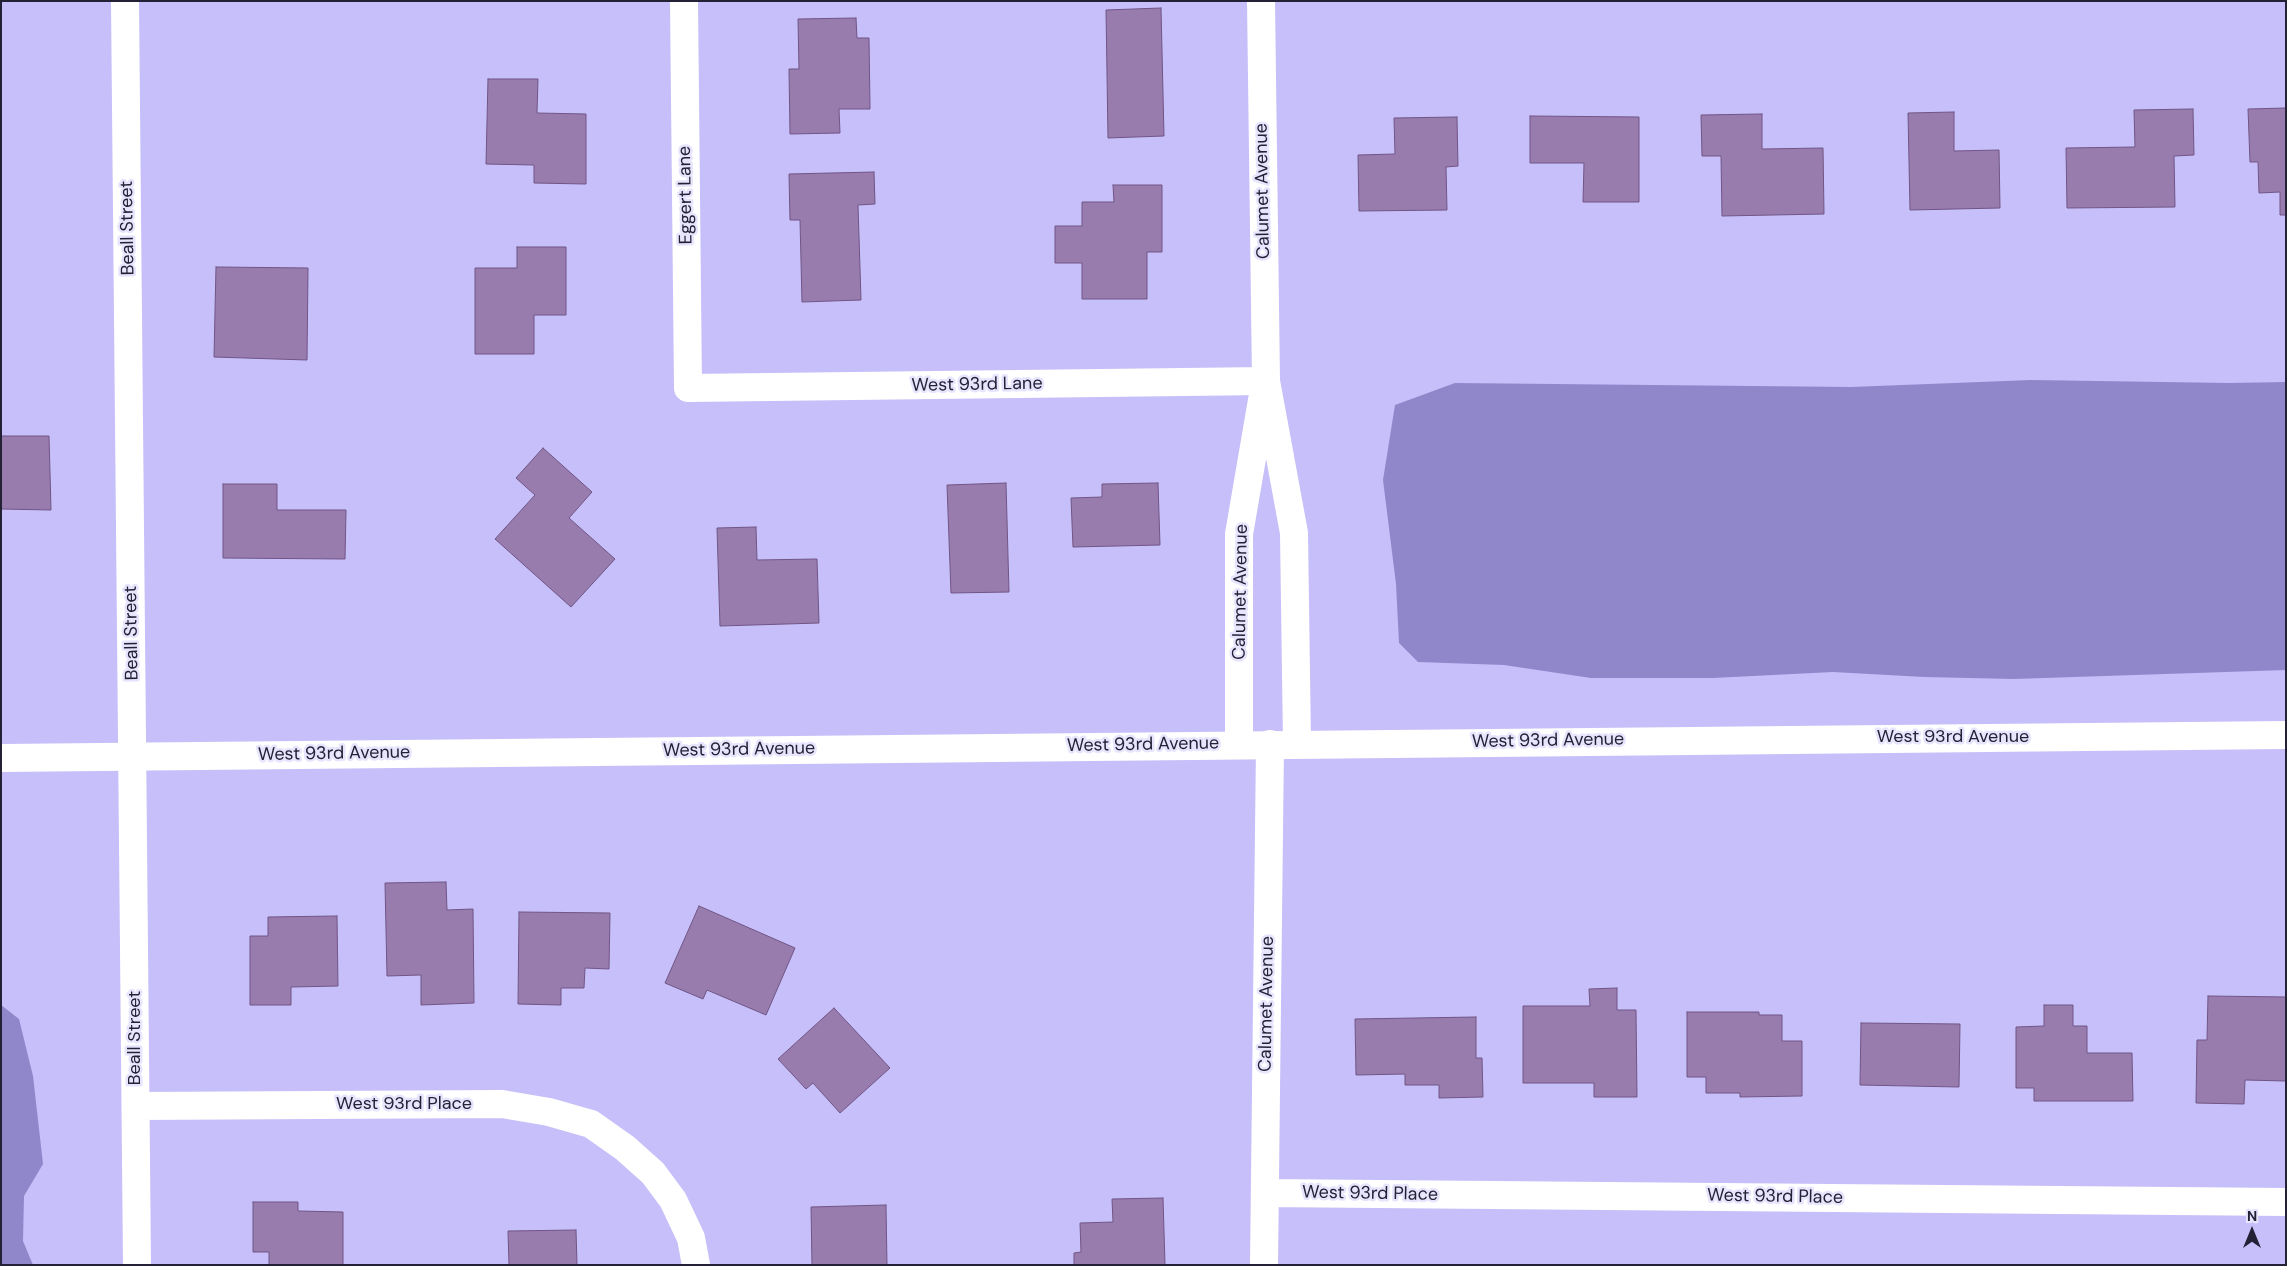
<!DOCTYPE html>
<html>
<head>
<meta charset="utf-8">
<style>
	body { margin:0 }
	#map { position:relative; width:2287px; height:1266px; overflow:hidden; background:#c6bff9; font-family:"DM Sans",sans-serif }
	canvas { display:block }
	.frame { position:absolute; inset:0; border:2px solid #242137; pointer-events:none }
	.north { position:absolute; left:2227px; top:1206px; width:50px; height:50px; -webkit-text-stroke:4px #e7e5fd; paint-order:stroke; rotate:0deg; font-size:14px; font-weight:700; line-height:20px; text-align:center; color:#242137 }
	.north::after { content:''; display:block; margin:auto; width:18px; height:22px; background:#242137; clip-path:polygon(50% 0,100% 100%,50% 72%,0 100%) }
</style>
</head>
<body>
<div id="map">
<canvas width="2287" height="1266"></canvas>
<div class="frame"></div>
<div class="north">N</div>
</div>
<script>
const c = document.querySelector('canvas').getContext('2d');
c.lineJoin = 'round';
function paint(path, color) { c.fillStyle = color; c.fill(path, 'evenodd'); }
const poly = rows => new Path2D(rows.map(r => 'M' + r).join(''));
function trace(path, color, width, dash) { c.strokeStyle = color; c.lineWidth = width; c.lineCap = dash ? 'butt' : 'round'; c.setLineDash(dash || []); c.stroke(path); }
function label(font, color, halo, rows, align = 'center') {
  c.font = font + ' "DM Sans",sans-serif'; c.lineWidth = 5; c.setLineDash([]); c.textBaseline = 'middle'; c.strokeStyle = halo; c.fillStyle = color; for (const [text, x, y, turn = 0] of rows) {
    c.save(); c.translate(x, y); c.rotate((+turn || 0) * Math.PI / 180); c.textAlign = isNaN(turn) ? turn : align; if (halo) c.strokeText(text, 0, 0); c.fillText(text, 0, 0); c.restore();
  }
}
paint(poly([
	[2031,380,2229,383,2286,382,2286,670,2014,679,1924,677,1833,672,1713,678,1591,678,1504,665,1418,662,1399,643,1396,584,1383,480,1395,405,1455,383,1851,387],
	[1,1005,19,1019,33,1076,43,1164,24,1196,23,1241,33,1265,1,1265]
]), '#9087cb');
const building = poly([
	[1161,8,1164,136,1108,138,1106,10,1161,8],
	[856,18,857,38,869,38,870,109,839,109,840,133,790,134,789,69,799,69,798,19,856,18],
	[488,79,538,79,537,113,586,114,586,184,534,183,534,165,486,164,488,79],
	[2286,108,2286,215,2280,215,2280,192,2259,193,2258,162,2250,162,2248,109,2286,108],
	[2193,109,2194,155,2174,156,2175,207,2067,208,2066,148,2135,147,2134,110,2193,109],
	[1954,112,1954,151,1999,150,2000,208,1910,210,1908,113,1954,112],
	[1762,114,1762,149,1823,148,1824,214,1722,216,1721,156,1702,156,1701,115,1762,114],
	[1530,116,1639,117,1639,202,1583,202,1584,163,1530,163,1530,116],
	[1457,117,1458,166,1446,167,1447,210,1359,211,1358,155,1395,154,1394,118,1457,117],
	[874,172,875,204,858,205,861,300,802,302,800,220,790,220,789,174,874,172],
	[1113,185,1162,185,1162,252,1147,252,1147,299,1082,299,1082,263,1055,263,1055,226,1082,226,1082,202,1114,202,1113,185],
	[517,247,566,247,566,315,534,315,534,354,475,354,475,268,517,268,517,247],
	[216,267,308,268,307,360,214,357,216,267],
	[1,436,49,436,51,510,1,509,1,436],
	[543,448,592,492,569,518,615,559,571,607,495,539,535,495,516,478,543,448],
	[1006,483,1009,592,951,593,947,485,1006,483],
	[1158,483,1160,545,1073,547,1071,498,1102,497,1102,484,1158,483],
	[223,484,277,484,277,510,346,510,345,559,223,558,223,484],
	[756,527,757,560,817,559,819,623,720,626,717,528,756,527],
	[446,882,447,910,473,909,474,1003,421,1005,421,975,387,976,385,883,446,882],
	[699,906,795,948,766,1015,707,990,703,999,665,983,699,906],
	[519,912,610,913,609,969,585,968,584,988,561,988,561,1005,518,1004,519,912],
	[337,916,338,986,291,987,291,1005,250,1005,250,936,268,936,268,917,337,916],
	[1617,988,1617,1010,1636,1010,1637,1097,1594,1097,1594,1083,1523,1083,1523,1006,1590,1006,1589,989,1617,988],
	[2208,996,2286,997,2286,1081,2245,1080,2244,1104,2196,1103,2197,1040,2207,1040,2208,996],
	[2044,1005,2073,1005,2073,1026,2087,1026,2087,1053,2132,1053,2133,1101,2034,1101,2034,1088,2016,1088,2016,1027,2044,1026,2044,1005],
	[834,1008,890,1068,840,1113,813,1083,806,1089,778,1059,834,1008],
	[1687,1012,1759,1012,1759,1015,1782,1015,1782,1041,1802,1041,1802,1096,1740,1097,1740,1093,1706,1093,1706,1077,1687,1077,1687,1012],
	[1476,1017,1476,1058,1482,1058,1483,1097,1439,1098,1439,1085,1405,1085,1405,1074,1356,1075,1355,1019,1476,1017],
	[1861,1023,1960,1024,1959,1087,1860,1085,1861,1023],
	[1163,1198,1165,1265,1074,1265,1074,1253,1081,1252,1080,1223,1113,1222,1112,1199,1163,1198],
	[253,1202,298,1202,298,1211,343,1212,343,1265,269,1265,269,1252,253,1252,253,1202],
	[886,1205,887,1265,812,1265,811,1207,886,1205],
	[576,1230,577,1265,509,1265,508,1231,576,1230]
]);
paint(building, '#987cae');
trace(building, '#705585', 1);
trace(poly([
	[125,1,137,1265],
	[684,1,688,388,1266,381],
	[1261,1,1266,381,1294,533,1297,743],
	[1239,744,1239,534,1262,400],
	[136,1106,502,1104,549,1112,591,1124,625,1148,653,1173,673,1200,691,1238,696,1265],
	[1265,1193,2286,1202],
	[1264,1265,1270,744]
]), '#fff', 28);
trace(poly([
	[1,758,2286,735]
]), '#fff', 28);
label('18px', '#242137', '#e7e5fd', [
	["Calumet Avenue",1263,191,-91],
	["Eggert Lane",686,195,-91],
	["Beall Street",128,228,-91],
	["West 93rd Lane",977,385,-1],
	["Calumet Avenue",1241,592,-89],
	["Beall Street",132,633,-91],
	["West 93rd Avenue",1953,737],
	["West 93rd Avenue",1548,741,-1],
	["West 93rd Avenue",1143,745,-1],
	["West 93rd Avenue",739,750,-1],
	["West 93rd Avenue",334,754,-1],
	["Calumet Avenue",1267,1004,-89],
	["Beall Street",135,1038,-90],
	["West 93rd Place",404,1104],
	["West 93rd Place",1370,1194,1],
	["West 93rd Place",1775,1197,1]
]);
</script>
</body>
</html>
